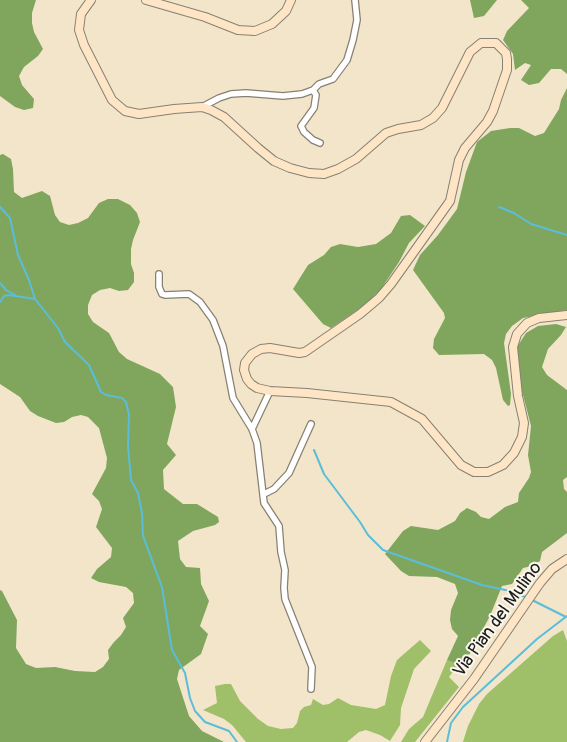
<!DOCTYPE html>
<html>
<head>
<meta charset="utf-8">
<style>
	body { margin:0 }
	canvas { display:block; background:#f2e5ca }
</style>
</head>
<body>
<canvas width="567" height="742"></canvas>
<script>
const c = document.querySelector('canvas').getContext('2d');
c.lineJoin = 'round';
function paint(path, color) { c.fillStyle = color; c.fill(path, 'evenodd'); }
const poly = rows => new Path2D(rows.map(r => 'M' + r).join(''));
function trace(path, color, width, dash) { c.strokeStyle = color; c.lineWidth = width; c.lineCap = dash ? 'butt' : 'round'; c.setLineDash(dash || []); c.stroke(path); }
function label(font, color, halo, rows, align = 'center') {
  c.font = font + ' Pangolin,sans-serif'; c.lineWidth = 4; c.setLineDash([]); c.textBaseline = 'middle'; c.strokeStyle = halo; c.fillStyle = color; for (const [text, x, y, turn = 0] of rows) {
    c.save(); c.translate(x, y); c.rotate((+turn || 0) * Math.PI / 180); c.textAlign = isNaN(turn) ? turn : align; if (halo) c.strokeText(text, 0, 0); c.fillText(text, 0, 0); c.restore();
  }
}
paint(poly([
	[563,630,567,641,567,742,463,742,468,726,479,704,487,694,553,636],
	[420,640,431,651,414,669,401,708,400,725,390,741,380,735,366,730,359,732,347,742,246,742,232,725,224,719,203,710,217,703,215,686,225,684,231,684,240,701,258,719,268,726,281,729,293,728,297,723,300,711,304,707,311,705,313,699,323,705,329,704,338,698,351,705,376,709,385,705,391,676,397,660],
	[447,660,461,666,455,669,449,677,459,687,415,742,401,742,409,729,423,717]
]), '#9fbf68');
paint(poly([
	[0,0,36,0,32,13,32,23,34,32,43,49,38,56,24,67,19,76,22,85,34,99,33,108,24,110,15,107,0,96],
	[470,0,497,0,484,16,474,18],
	[521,0,567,0,567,74,561,69,551,69,539,83,529,85,521,80,531,65,525,63,515,70,513,54,503,40,507,31,529,8],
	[567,88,567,310,523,318,512,326,506,334,504,343,511,394,510,405,508,406,503,400,496,368,492,360,484,354,439,355,433,348,434,339,445,318,444,313,413,270,420,255,438,235,457,209,466,172,477,142,491,131,510,128,519,128,535,136,544,133,559,109,561,100],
	[3,154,11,159,13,169,14,192,22,198,42,191,50,196,55,215,60,222,69,225,78,223,88,218,99,203,108,199,118,199,130,205,137,213,140,222,133,240,131,249,131,264,134,273,134,282,128,290,119,291,110,288,100,290,92,295,88,305,88,314,93,322,109,333,119,352,127,359,160,374,173,387,176,407,167,444,176,455,163,470,164,489,183,504,197,504,218,517,219,522,215,525,193,531,178,541,180,559,186,567,200,568,201,584,209,601,200,626,208,634,201,654,179,670,177,679,189,716,202,731,224,742,0,742,0,590,2,591,17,620,16,648,26,664,36,668,55,667,75,671,95,672,103,667,109,659,108,650,114,642,121,635,126,627,123,618,134,603,133,593,126,587,99,582,91,578,97,569,111,557,112,548,96,527,102,509,99,501,92,494,106,468,107,458,99,428,88,417,81,415,72,417,64,422,56,423,38,416,30,411,20,397,0,384,0,155],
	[410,215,425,226,409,243,399,262,381,289,365,305,331,328,323,324,293,289,308,265,324,255,331,247,340,244,358,247,376,244,391,233,401,216],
	[556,324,566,327,561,335,548,349,542,367,547,375,567,390,567,477,563,480,564,489,567,492,567,533,542,552,540,561,532,566,523,568,512,584,502,586,490,616,467,659,461,666,447,660,458,636,452,629,450,620,451,610,458,593,455,584,437,577,409,576,401,571,385,554,403,531,411,526,438,530,455,521,460,513,467,508,476,512,481,517,489,519,505,507,518,502,519,493,529,478,531,472,528,455,531,426,521,387,517,347,526,333,538,326]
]), '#7fa65c');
trace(poly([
	[0,207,10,218,18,255,29,280,35,299,58,328,65,342,89,365,101,392,106,395,122,398,126,402,129,415,128,446,131,480,138,493,142,513,143,536,162,587,172,650,185,673,190,698,195,711,205,722,229,731,237,742],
	[499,207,514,213,531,224,567,235],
	[0,283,6,290,15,295],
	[0,302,4,296,9,295,35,299],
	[314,450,324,474,360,522,368,535,383,550,482,585,510,591,528,598],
	[532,600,566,617],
	[447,742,451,723,463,707,537,639,567,616]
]), '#5bbdd9', 2);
const minor = poly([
	[313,90,316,95,314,108,301,126,304,132,313,140,320,143],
	[202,107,219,98,231,94,246,93,283,96,302,94,313,90,319,84,333,79,347,60,353,40,357,20,355,0],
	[159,274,159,287,162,294,165,295,189,294,200,302,213,320,223,346,233,398,252,429,257,443,264,503,279,526,281,552,285,570,284,588,285,599,312,667,311,689],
	[252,429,270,391],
	[264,494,274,489,289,473,311,424]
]);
const secondary = poly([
	[91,0,81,14,79,30,84,45,112,100,125,111,139,114,174,109,202,107,211,110,224,117,258,148,274,161,290,168,309,173,324,174,338,169,356,159,386,133,398,129,421,125,433,118,442,108,470,52,481,43,496,43,506,53,507,59,507,70,493,111,487,122,465,148,459,160,450,201,391,284,379,298,360,314,305,352,299,353,270,348,261,349,252,354,245,363,244,370,247,379,251,384,257,388,270,391,307,393,391,402,422,419,461,465,474,472,488,472,503,465,514,453,522,437,524,423,518,396,513,347,517,334,527,323,539,318,567,315],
	[146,0,205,17,238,30,255,31,272,24,286,11,291,0],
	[425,742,474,679,540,583,552,569,567,559]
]);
trace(minor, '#878073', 8);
trace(secondary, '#878073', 10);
trace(minor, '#fff', 5.5);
trace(secondary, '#fde5c5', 8);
label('18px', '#1c1c1c', '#fbf7ec', [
	["Via Pian del Mulino",498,620,-54]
]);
</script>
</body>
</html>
